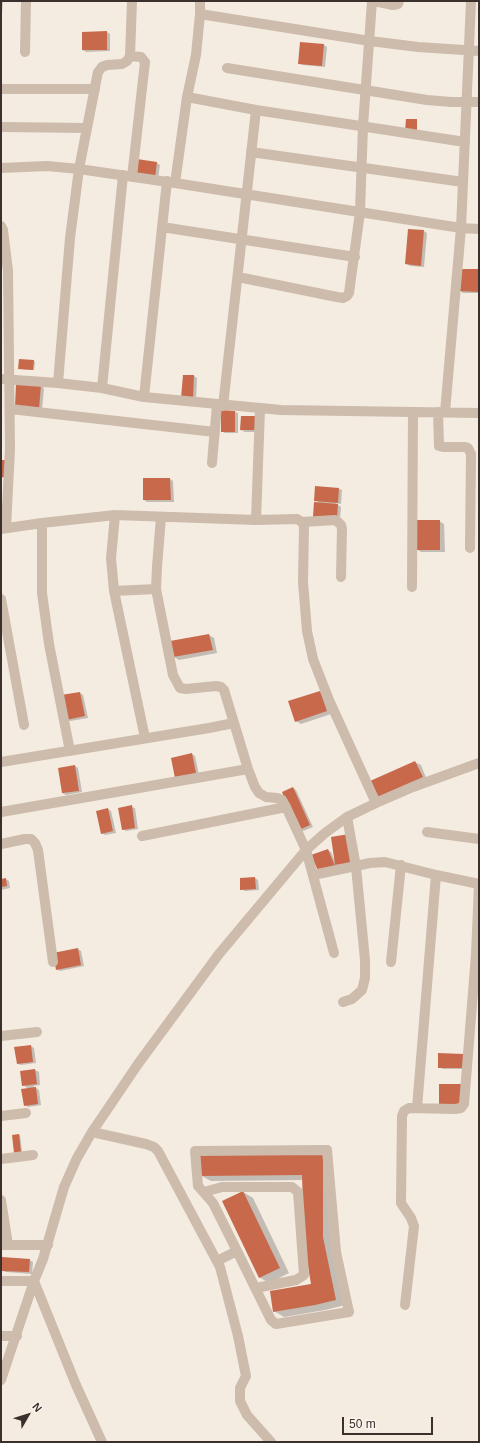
<!DOCTYPE html>
<html>
<head>
<meta charset="utf-8">
<style>
	body { margin:0 }
	#map { position:relative; width:480px; height:1443px; overflow:hidden; background:#f4ebe1; font-family:Arial,sans-serif }
	canvas { display:block }
	.frame { position:absolute; inset:0; border:2px solid #3b302b; pointer-events:none }
	.north { position:absolute; left:8px; top:1395px; width:40px; height:40px; -webkit-text-stroke:3px #fbf5ee; paint-order:stroke; rotate:51deg; font-size:11px; font-weight:700; line-height:16px; text-align:center; color:#3b302b }
	.north::after { content:''; display:block; margin:auto; width:14px; height:18px; background:#3b302b; clip-path:polygon(50% 0,100% 100%,50% 72%,0 100%) }
	.scale { position:absolute; left:342px; top:1417px; width:91px; height:18px; box-sizing:border-box; border:2px solid #3b302b; border-top:0; padding-left:5px; font-size:12px; line-height:14px; white-space:nowrap; color:#3b302b; -webkit-text-stroke:3px #fbf5ee; paint-order:stroke }
</style>
</head>
<body>
<div id="map">
<canvas width="480" height="1443"></canvas>
<div class="frame"></div>
<div class="north">N</div>
<div class="scale">50 m</div>
</div>
<script>
const c = document.querySelector('canvas').getContext('2d');
c.lineJoin = 'round';
function paint(path, color) { c.fillStyle = color; c.fill(path, 'evenodd'); }
const poly = rows => new Path2D(rows.map(r => 'M' + r).join(''));
function trace(path, color, width, dash) { c.strokeStyle = color; c.lineWidth = width; c.lineCap = dash ? 'butt' : 'round'; c.setLineDash(dash || []); c.stroke(path); }
paint(poly([
	[1,1,3,1,2,13,1,13],
	[107,32,110,34,110,51,86,52,83,50],
	[324,45,327,47,325,67,303,65,300,63],
	[138,160,157,163,160,165,158,179],
	[424,231,427,233,424,267,410,266,407,264],
	[479,270,479,293,463,293,460,291],
	[34,361,35,362,34,370,19,369],
	[184,376,194,376,197,378,196,400,185,399],
	[41,386,44,388,42,410,19,408],
	[235,412,238,413,238,433,225,433,222,431],
	[256,417,259,432,245,432,241,430],
	[144,479,170,479,173,481,174,502,147,502,144,500],
	[339,489,342,490,341,504,335,503,341,507,340,519,315,500],
	[439,521,444,524,445,552,421,552,416,549],
	[209,635,214,638,217,653,179,660,174,657],
	[320,692,325,695,331,714,301,724,296,721],
	[80,693,83,695,88,718,70,721,67,719],
	[192,754,195,756,199,775,179,779],
	[415,762,421,765,427,780,383,799,378,796],
	[75,766,78,768,82,792,66,795,62,793],
	[293,788,296,790,313,827,303,831,300,829],
	[132,807,135,808,138,829,126,831,123,829],
	[108,809,111,811,116,833,105,835,102,833],
	[327,850,331,852,335,862,340,866,336,864,337,868,323,874],
	[255,878,258,880,259,890,245,891,241,889,241,879],
	[5,879,9,881,10,888,1,890,1,880],
	[78,949,81,951,84,966,60,971,57,969],
	[31,1046,34,1048,36,1063,21,1065,18,1064],
	[463,1055,466,1069,443,1069,439,1067],
	[35,1070,39,1072,40,1085,33,1086,39,1090,41,1105,28,1107,25,1105,29,1089,23,1085,21,1072],
	[19,1135,20,1135,22,1152,16,1153],
	[323,1154,345,1305,325,1310,284,1317,274,1311,312,1285,303,1180,211,1181,202,1176],
	[243,1192,253,1198,289,1273,269,1283,259,1277],
	[29,1260,33,1262,32,1274,6,1272,2,1270]
]), '#0003');
paint(poly([
	[107,31,107,50,82,50,82,32],
	[300,42,324,44,322,66,298,64],
	[406,119,417,119,417,132,405,131],
	[137,159,157,162,155,178,135,175],
	[408,229,424,230,421,266,405,264],
	[459,269,479,269,479,292,459,291],
	[19,359,34,360,33,370,18,369],
	[183,375,194,375,193,399,181,398],
	[16,383,41,385,39,409,15,407],
	[221,410,235,411,235,432,221,432],
	[241,416,256,416,256,430,240,430],
	[1,460,6,460,6,478,1,477],
	[143,478,170,478,171,500,143,500],
	[315,486,339,488,338,503,314,501],
	[314,502,338,504,337,518,313,517],
	[415,520,440,520,440,550,415,550],
	[209,634,213,650,173,657,170,641],
	[320,691,327,711,295,722,288,701],
	[80,692,85,716,66,720,61,695],
	[192,753,196,773,175,778,171,758],
	[415,761,423,777,377,797,370,781],
	[75,765,79,791,62,793,58,768],
	[293,787,310,825,299,830,282,792],
	[132,805,135,828,122,830,118,808],
	[108,808,113,831,101,834,96,811],
	[349,834,353,863,335,865,331,837],
	[328,849,335,866,319,873,311,855],
	[255,877,256,889,240,890,240,878],
	[6,878,7,886,1,887,1,879],
	[78,948,81,965,56,970,53,953],
	[31,1045,33,1062,17,1064,14,1047],
	[438,1053,463,1054,463,1068,438,1068],
	[35,1069,37,1084,22,1086,20,1071],
	[439,1084,461,1084,461,1104,439,1104],
	[36,1087,38,1104,24,1106,21,1089],
	[19,1134,21,1152,14,1153,12,1135],
	[323,1153,323,1237,336,1300,315,1305,273,1312,270,1291,311,1284,304,1242,302,1175,201,1176,200,1155],
	[243,1191,280,1268,259,1278,222,1201],
	[2,1257,30,1259,29,1272,1,1271]
]), '#c8694b');
trace(poly([
	[374,1,393,5,398,4,399,1],
	[200,14,370,41,418,47,479,51],
	[25,52,26,1],
	[130,56,141,57,145,62,132,177],
	[227,68,427,100,451,102,479,102],
	[1,89,95,89],
	[187,97,256,110,465,142],
	[1,127,87,128],
	[251,152,463,182],
	[1,168,47,166,79,169,175,183,461,228,479,229],
	[175,183,187,97,196,55,200,14,200,1],
	[1,226,3,230,8,271,10,449,6,528],
	[162,227,355,257],
	[238,277,337,297,343,298,347,296,349,293,360,212,363,126,372,1],
	[1,379,58,383,102,388,144,397,281,410,479,413],
	[58,383,70,238,79,169,97,77,98,72,102,67,107,65,122,64,127,61,130,56,132,1],
	[102,388,123,175],
	[144,397,167,181],
	[223,406,256,110],
	[10,409,215,432],
	[438,412,439,446,443,447,465,447,468,448,471,454,470,548],
	[445,412,461,228,471,1],
	[212,463,217,405],
	[115,515,111,558,114,591,145,738],
	[161,517,157,567,156,589,173,675,180,688,186,689,216,686,221,687,224,690,248,769,255,787,259,793,266,797,277,798,282,800,286,807,306,850,334,953],
	[256,520,260,409],
	[302,522,335,520,338,522,341,525,342,529,341,577],
	[42,523,42,593,49,644,70,751],
	[1,529,42,523,115,515,256,520,297,519,302,522,304,527,303,582,307,631,313,659,329,700,376,803],
	[412,587,413,412],
	[114,591,156,589],
	[1,599,24,725],
	[1,762,209,728,234,723],
	[1,812,248,769],
	[427,832,479,839],
	[142,836,286,807],
	[1,844,25,839,31,839,35,843,38,850,53,962],
	[313,875,370,863,385,862,436,875,479,884],
	[391,962,401,865],
	[343,1002,352,999,362,990,365,978,365,960,356,867,347,817],
	[1,1036,37,1032],
	[417,1108,436,875],
	[1,1116,26,1113],
	[92,1132,146,1144,154,1147,158,1151,220,1267,238,1336,246,1376,240,1388,240,1401,247,1415,271,1442],
	[1,1159,33,1155],
	[204,1192,222,1187,292,1187,298,1192,304,1275,296,1280,256,1288],
	[1,1200,8,1245],
	[1,1245,48,1245],
	[217,1261,237,1251,213,1203,198,1186,195,1151,327,1150,336,1252,349,1312,276,1324,271,1320,237,1251],
	[1,1281,34,1281,76,1385,102,1442],
	[405,1305,414,1226,411,1218,401,1203,402,1116,404,1111,409,1108,455,1109,461,1108,464,1104,476,955,479,884],
	[1,1336,17,1336],
	[1,1380,34,1281,43,1259,64,1187,77,1158,92,1132,138,1064,219,954,306,850,325,833,347,817,376,803,413,787,479,763]
]), '#cdbbac', 10);
</script>
</body>
</html>
